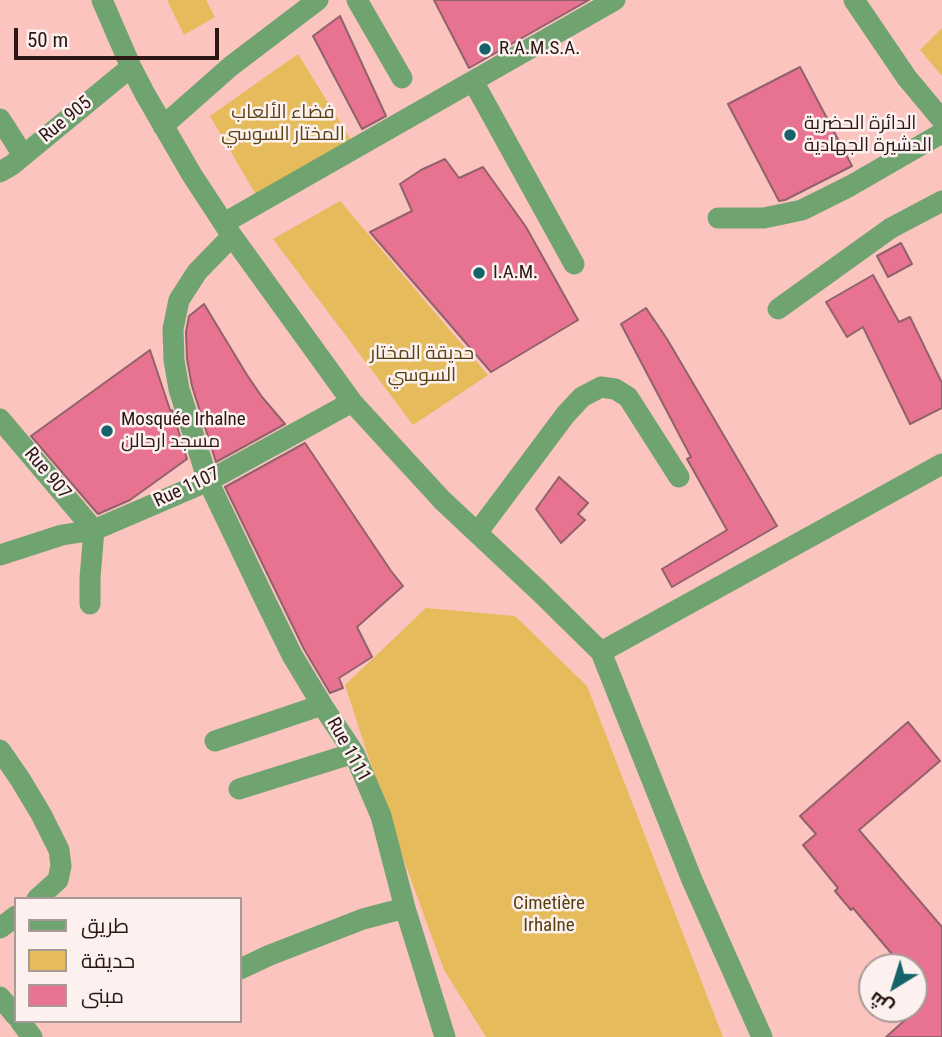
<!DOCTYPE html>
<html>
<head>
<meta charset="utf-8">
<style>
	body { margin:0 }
	#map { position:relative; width:942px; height:1037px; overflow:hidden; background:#fbc4be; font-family:"Roboto Condensed",Cairo,sans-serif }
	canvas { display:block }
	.legend { position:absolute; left:14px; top:897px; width:228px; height:126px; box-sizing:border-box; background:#fdf1f0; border:2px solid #a99a98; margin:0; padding:9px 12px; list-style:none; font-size:21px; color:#2b1715 }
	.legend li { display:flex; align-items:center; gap:14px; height:35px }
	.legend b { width:35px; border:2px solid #a99a98 }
	.north { position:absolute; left:858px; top:953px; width:70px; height:70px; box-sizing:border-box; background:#fdf1f0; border:2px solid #a99a98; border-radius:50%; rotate:218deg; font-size:19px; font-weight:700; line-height:28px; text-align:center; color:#2b1715 }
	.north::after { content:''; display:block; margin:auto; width:24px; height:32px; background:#15636b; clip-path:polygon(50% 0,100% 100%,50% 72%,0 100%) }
	.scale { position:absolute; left:14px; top:28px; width:205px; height:32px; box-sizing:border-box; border:4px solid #2b1715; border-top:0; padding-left:9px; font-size:21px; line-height:24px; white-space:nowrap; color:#2b1715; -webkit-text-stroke:5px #fdf1f0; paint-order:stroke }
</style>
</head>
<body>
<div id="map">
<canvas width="942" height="1037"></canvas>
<ul class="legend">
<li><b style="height:9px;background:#6fa471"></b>طريق</li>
<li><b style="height:19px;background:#e6bb5b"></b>حديقة</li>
<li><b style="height:19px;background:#e87391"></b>مبنى</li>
</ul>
<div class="north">ش</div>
<div class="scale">50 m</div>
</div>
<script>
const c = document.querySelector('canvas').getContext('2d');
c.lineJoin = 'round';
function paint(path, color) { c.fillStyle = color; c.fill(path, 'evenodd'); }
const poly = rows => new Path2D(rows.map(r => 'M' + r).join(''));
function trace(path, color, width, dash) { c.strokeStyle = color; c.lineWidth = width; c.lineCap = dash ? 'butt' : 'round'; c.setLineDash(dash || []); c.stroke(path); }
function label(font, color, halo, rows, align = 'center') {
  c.font = font + ' "Roboto Condensed",Cairo,sans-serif'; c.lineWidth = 5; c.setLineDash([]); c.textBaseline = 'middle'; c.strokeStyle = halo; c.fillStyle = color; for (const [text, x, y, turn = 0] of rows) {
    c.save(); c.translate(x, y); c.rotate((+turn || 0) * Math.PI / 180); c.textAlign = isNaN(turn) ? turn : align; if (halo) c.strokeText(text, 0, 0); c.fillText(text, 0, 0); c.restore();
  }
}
paint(poly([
	[167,0,206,0,215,17,184,35],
	[942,28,942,76,920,50],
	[298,54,351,140,256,195,210,116],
	[340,201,488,375,413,425,273,239],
	[426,608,515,616,587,686,723,1037,486,1037,444,970,387,814,345,685]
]), '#e6bb5b');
const building = poly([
	[434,0,589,0,469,68,434,0],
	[340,16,386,116,362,129,313,36,340,16],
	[800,67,852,166,785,200,779,201,728,104,800,67],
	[445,159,459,178,483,167,526,227,578,320,491,372,370,232,412,211,400,184,421,170,445,159],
	[901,243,912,264,888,277,877,256,901,243],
	[873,275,899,322,910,317,942,383,942,408,910,424,863,327,847,337,826,302,873,275],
	[204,304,247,375,262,397,285,424,216,462,192,386,187,359,186,332,189,316,204,304],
	[646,308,667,339,777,526,672,587,662,569,727,530,687,459,691,457,621,324,646,308],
	[150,350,171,413,172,410,187,459,130,500,98,514,31,436,150,350],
	[305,443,391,571,403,586,357,627,372,657,339,678,343,688,330,693,304,649,225,487,305,443],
	[559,477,588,503,578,514,585,520,561,543,536,509,559,477],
	[908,722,940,761,859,830,942,927,942,1037,886,1037,914,1012,914,967,903,967,853,908,851,910,835,891,838,888,803,845,816,834,800,816,908,722]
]);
paint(building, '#e87391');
trace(building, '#92626c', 2);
trace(poly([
	[102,0,131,67,145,94,192,175,232,236,352,402,442,500,540,592,601,652,692,880,762,1037],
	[357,0,402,78],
	[854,0,907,78,942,120],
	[473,81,574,264],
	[0,119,23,155],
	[163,126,231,66,318,0],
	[0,172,12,165,131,67],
	[718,218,764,218,802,210,850,186,942,133],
	[224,223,615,0],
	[232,236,197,272,179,300,173,329,174,360,179,389,208,481,265,600,292,655,322,705,354,753,381,816,405,908,445,1037],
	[778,309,891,228,942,201],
	[0,419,94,530],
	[477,533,566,414,582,397,601,387,615,389,628,397,679,477],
	[0,555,62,535,94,530,208,481,352,402],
	[90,604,90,578,94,530],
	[601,652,942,464],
	[215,741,322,705],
	[0,750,20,779,41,814,59,850,61,866,58,880,37,899],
	[239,789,354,753],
	[0,928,16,916],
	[240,969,270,955,363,919,405,908],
	[0,997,16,1016],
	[20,1021,32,1037]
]), '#6fa471', 21);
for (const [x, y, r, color] of [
	[485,49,7,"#15636b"],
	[790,135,7,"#15636b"],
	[479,273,7,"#15636b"],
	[107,431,7,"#15636b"]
]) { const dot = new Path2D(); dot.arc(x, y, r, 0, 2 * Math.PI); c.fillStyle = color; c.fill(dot); trace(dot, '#fdf1f0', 2.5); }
label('19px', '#2b1715', '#fdf1f0', [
	["R.A.M.S.A.",499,49],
	["الدائرة الحضرية",804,124],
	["الدشيرة الجهادية",804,146],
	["I.A.M.",493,273],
	["Mosquée Irhalne",121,420],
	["مسجد ارحالن",121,442]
], 'left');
label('19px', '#574210', '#fdf1f0', [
	["فضاء الألعاب",283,113],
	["المختار السوسي",283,135],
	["حديقة المختار",422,354],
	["السوسي",422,376],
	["Cimetière",549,904],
	["Irhalne",549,926]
]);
label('19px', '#2b1715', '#fdf1f0', [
	["Rue 905",66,120,-39],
	["Rue 907",47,474,50],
	["Rue 1107",187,488,-25],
	["Rue 1111",348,750,61]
]);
</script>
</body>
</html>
